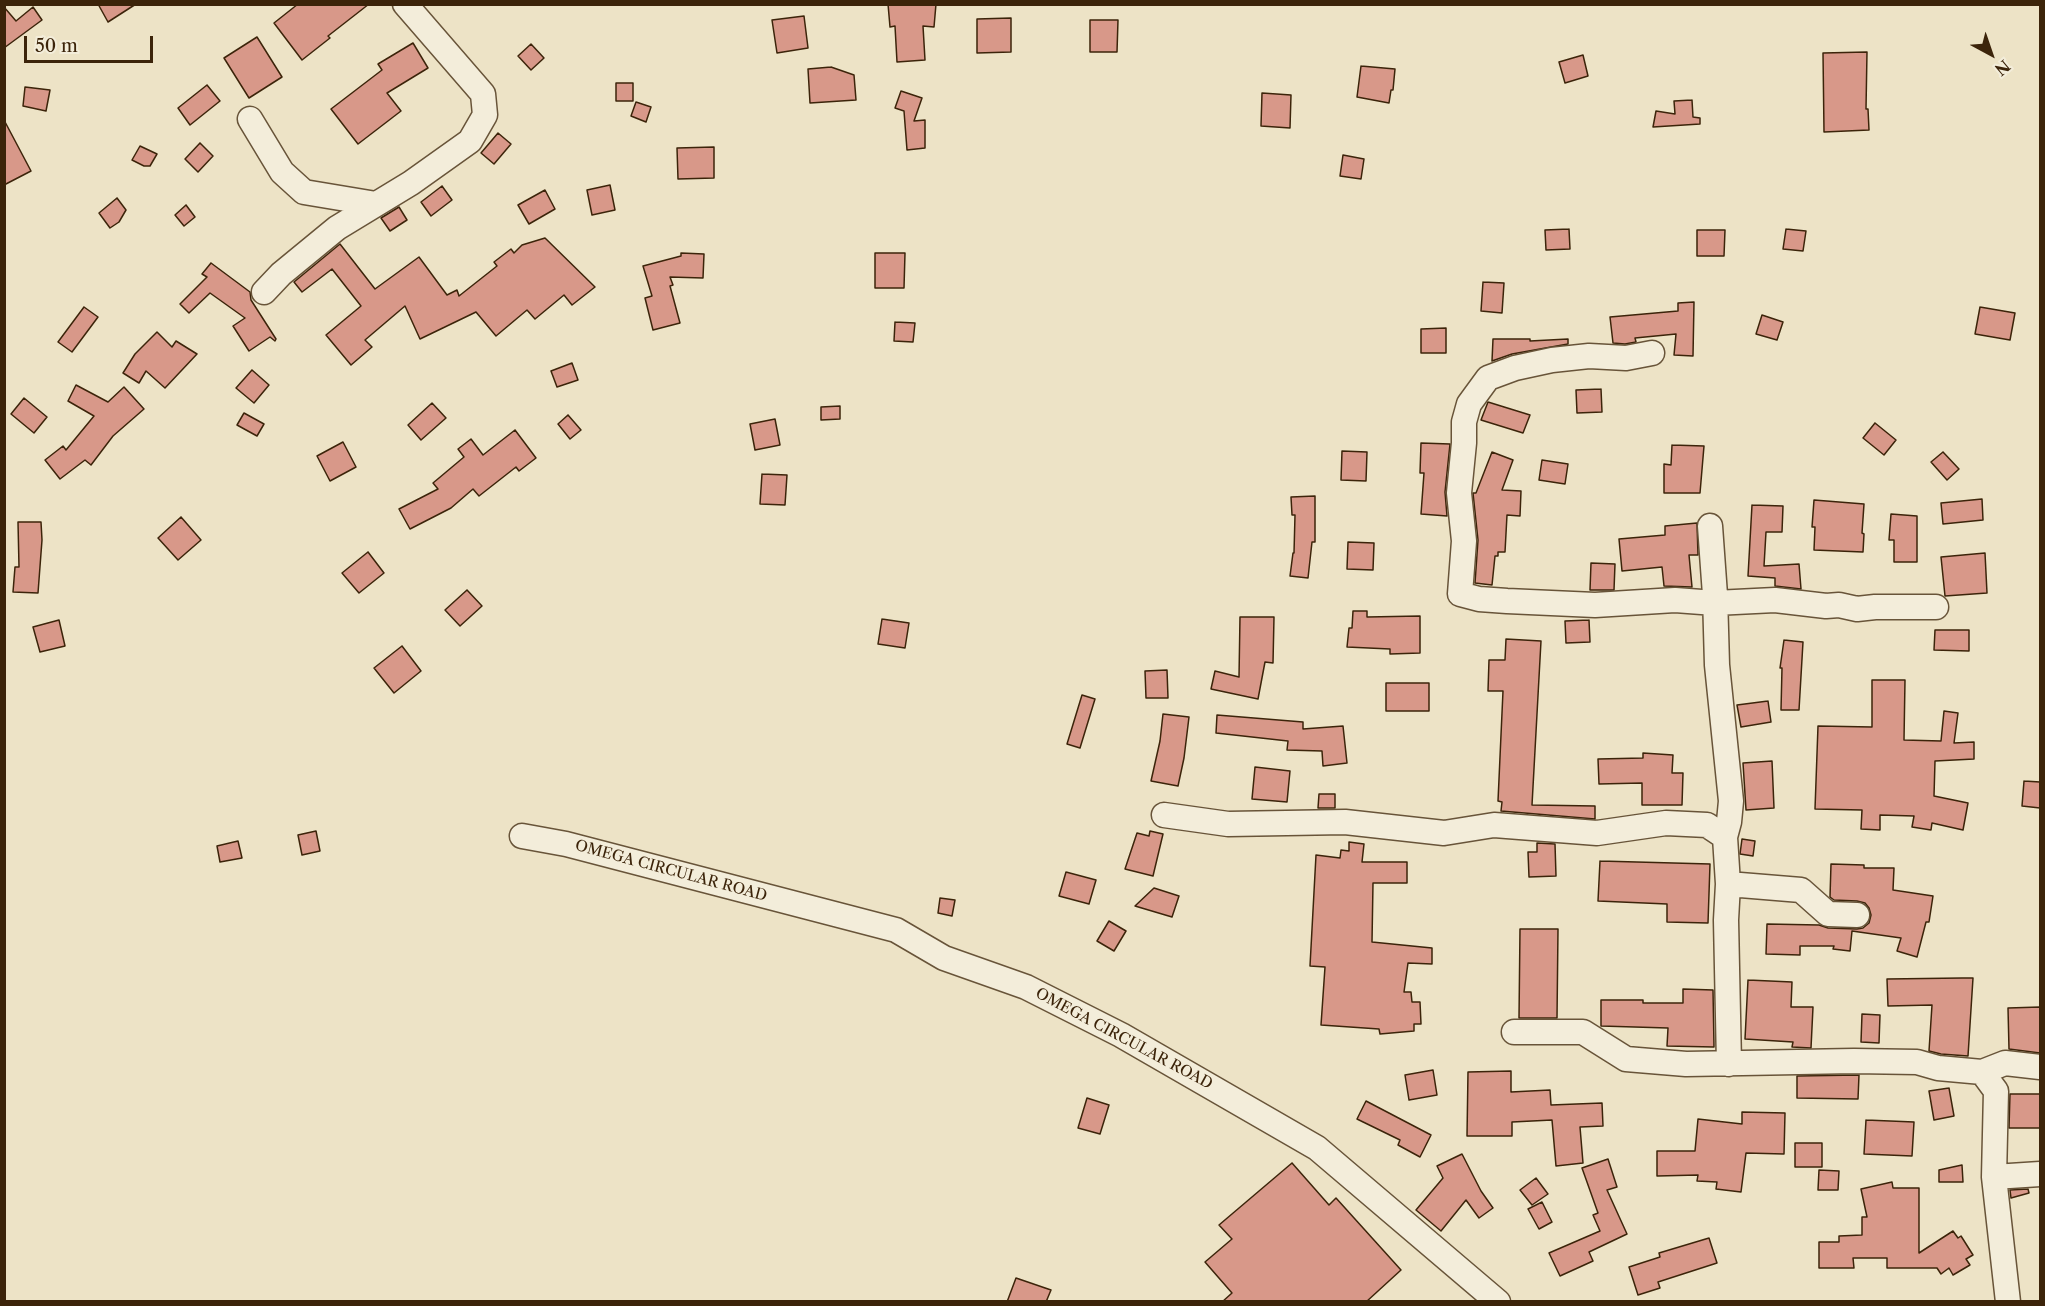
<!DOCTYPE html>
<html>
<head>
<meta charset="utf-8">
<style>
	body { margin:0 }
	#map { position:relative; width:2045px; height:1306px; overflow:hidden; background:#ede3c6; font-family:"Libre Caslon Text",serif }
	canvas { display:block }
	.frame { position:absolute; inset:0; border:6px solid #3c240a; pointer-events:none }
	.north { position:absolute; left:1961px; top:24px; width:60px; height:60px; -webkit-text-stroke:4px #f3edda; paint-order:stroke; rotate:140deg; font-size:16px; font-weight:700; line-height:24px; text-align:center; color:#3c240a }
	.north::after { content:''; display:block; margin:auto; width:21px; height:27px; background:#3c240a; clip-path:polygon(50% 0,100% 100%,50% 72%,0 100%) }
	.scale { position:absolute; left:24px; top:36px; width:129px; height:27px; box-sizing:border-box; border:3px solid #3c240a; border-top:0; padding-left:8px; font-size:18px; line-height:21px; white-space:nowrap; color:#3c240a; -webkit-text-stroke:4px #f3edda; paint-order:stroke }
</style>
</head>
<body>
<div id="map">
<canvas width="2045" height="1306"></canvas>
<div class="frame"></div>
<div class="north">N</div>
<div class="scale">50 m</div>
</div>
<script>
const c = document.querySelector('canvas').getContext('2d');
c.lineJoin = 'round';
function paint(path, color) { c.fillStyle = color; c.fill(path, 'evenodd'); }
const poly = rows => new Path2D(rows.map(r => 'M' + r).join(''));
function trace(path, color, width, dash) { c.strokeStyle = color; c.lineWidth = width; c.lineCap = dash ? 'butt' : 'round'; c.setLineDash(dash || []); c.stroke(path); }
function label(font, color, halo, rows, align = 'center') {
  c.font = font + ' "Libre Caslon Text",serif'; c.lineWidth = 5; c.setLineDash([]); c.textBaseline = 'middle'; c.strokeStyle = halo; c.fillStyle = color; for (const [text, x, y, turn = 0] of rows) {
    c.save(); c.translate(x, y); c.rotate((+turn || 0) * Math.PI / 180); c.textAlign = isNaN(turn) ? turn : align; if (halo) c.strokeText(text, 0, 0); c.fillText(text, 0, 0); c.restore();
  }
}
const building = poly([
	[98,4,136,4,108,22,98,4],
	[298,4,369,4,328,36,330,38,302,60,274,23,298,4],
	[888,4,936,4,934,27,923,26,925,60,897,62,895,26,890,27,888,4],
	[4,7,16,21,33,7,42,20,4,48,4,7],
	[804,16,808,48,777,53,772,20,804,16],
	[1011,18,1011,52,977,53,977,19,1011,18],
	[1090,20,1118,20,1117,52,1090,52,1090,20],
	[257,37,282,77,249,98,224,58,257,37],
	[413,43,428,68,387,93,401,111,358,144,331,109,382,70,378,64,413,43],
	[531,44,544,58,531,70,518,56,531,44],
	[1867,52,1866,109,1868,109,1869,130,1824,132,1823,53,1867,52],
	[1583,55,1588,76,1565,83,1559,62,1583,55],
	[1361,66,1395,69,1393,90,1391,90,1389,103,1357,97,1361,66],
	[831,67,854,75,856,100,810,103,808,69,831,67],
	[616,83,633,83,633,101,616,101,616,83],
	[207,85,220,101,190,125,178,108,207,85],
	[25,87,50,90,46,111,23,106,25,87],
	[901,91,922,98,914,121,925,120,925,148,907,150,904,111,895,108,901,91],
	[1262,93,1291,95,1290,128,1261,126,1262,93],
	[1692,100,1693,117,1700,118,1700,124,1653,127,1656,111,1675,114,1674,101,1692,100],
	[636,102,651,107,646,122,631,116,636,102],
	[4,120,31,171,4,185,4,120],
	[498,133,511,144,494,164,481,153,498,133],
	[200,143,213,156,198,172,185,159,200,143],
	[140,146,157,154,150,166,144,166,132,160,140,146],
	[714,147,714,178,678,179,677,148,714,147],
	[1343,155,1364,159,1361,179,1340,176,1343,155],
	[610,185,615,210,592,215,587,190,610,185],
	[442,186,452,200,431,216,421,202,442,186],
	[545,190,555,209,529,224,518,205,545,190],
	[117,198,126,210,119,222,110,228,99,213,117,198],
	[186,205,195,217,184,226,175,215,186,205],
	[399,207,407,220,390,231,381,218,399,207],
	[1569,229,1570,249,1546,250,1545,230,1569,229],
	[1786,229,1806,231,1803,251,1783,249,1786,229],
	[1697,230,1725,230,1724,256,1697,256,1697,230],
	[545,238,595,287,572,305,564,295,535,319,527,310,496,336,476,312,420,339,405,306,365,340,372,347,351,365,326,335,361,306,332,269,302,292,294,282,340,244,375,289,419,257,447,295,457,290,459,296,497,266,494,262,511,249,514,253,522,245,545,238],
	[681,253,704,254,703,278,670,277,673,285,670,286,680,323,653,330,645,298,652,296,643,266,681,256,681,253],
	[875,253,905,253,904,288,875,288,875,253],
	[211,263,250,292,251,300,276,339,275,341,270,337,249,351,233,326,245,318,210,293,189,313,180,304,207,277,202,274,211,263],
	[1483,282,1504,283,1502,313,1481,311,1483,282],
	[1694,302,1693,356,1674,355,1676,334,1635,338,1636,342,1625,344,1613,343,1610,317,1678,311,1678,303,1694,302],
	[84,307,98,317,72,352,58,342,84,307],
	[1980,307,2015,313,2010,340,1975,334,1980,307],
	[1762,315,1783,322,1777,340,1756,334,1762,315],
	[895,322,915,323,913,342,894,341,895,322],
	[1446,328,1446,353,1421,353,1421,329,1446,328],
	[157,332,172,347,176,341,197,354,165,388,146,371,139,383,123,373,135,354,157,332],
	[1493,339,1530,339,1530,341,1568,339,1568,344,1512,354,1492,361,1493,339],
	[572,363,578,380,557,387,551,371,572,363],
	[252,370,269,385,254,403,236,388,252,370],
	[76,385,108,402,124,387,144,409,113,436,91,465,85,460,60,479,45,460,63,446,66,450,94,416,68,401,76,385],
	[1601,389,1602,412,1577,413,1576,390,1601,389],
	[24,398,47,417,34,433,11,414,24,398],
	[1488,402,1530,415,1523,433,1481,420,1488,402],
	[432,403,446,418,421,440,408,425,432,403],
	[840,406,840,419,821,420,821,407,840,406],
	[244,413,264,424,257,436,237,425,244,413],
	[568,415,581,430,570,439,558,424,568,415],
	[775,419,780,445,755,450,750,424,775,419],
	[1875,423,1896,440,1884,455,1863,438,1875,423],
	[515,430,536,458,519,471,516,467,479,496,473,489,451,508,410,529,399,509,438,489,433,483,464,457,458,449,471,439,483,455,515,430],
	[343,442,356,467,330,481,317,456,343,442],
	[1421,443,1450,444,1445,492,1447,516,1421,514,1424,473,1420,473,1421,443],
	[1672,445,1704,446,1700,493,1664,493,1664,464,1671,465,1672,445],
	[1342,451,1367,452,1366,481,1341,480,1342,451],
	[1492,452,1513,460,1502,490,1521,491,1520,516,1507,515,1505,552,1498,552,1498,556,1495,556,1492,585,1475,583,1478,540,1473,493,1476,493,1492,452],
	[1943,452,1959,469,1947,480,1931,462,1943,452],
	[1542,460,1568,464,1565,484,1539,480,1542,460],
	[762,474,787,475,785,505,760,504,762,474],
	[1315,496,1315,542,1312,542,1308,578,1290,576,1293,553,1294,553,1295,515,1292,515,1291,497,1315,496],
	[1982,499,1983,520,1943,524,1941,503,1982,499],
	[1814,500,1864,504,1862,533,1864,534,1863,552,1814,550,1815,527,1812,527,1814,500],
	[1752,505,1783,506,1782,532,1766,532,1764,566,1799,564,1801,589,1775,586,1775,578,1748,576,1752,505],
	[1891,514,1917,516,1917,562,1894,562,1894,540,1889,540,1891,514],
	[181,517,201,540,178,560,158,538,181,517],
	[18,522,41,522,42,540,38,593,13,592,15,567,19,567,18,522],
	[1697,523,1698,555,1689,555,1692,587,1664,586,1662,567,1622,571,1619,539,1665,535,1665,526,1697,523],
	[1348,542,1374,543,1373,570,1347,569,1348,542],
	[368,552,384,573,359,593,342,573,368,552],
	[1985,553,1987,593,1945,596,1941,557,1985,553],
	[1591,563,1615,564,1614,590,1590,590,1591,563],
	[467,590,482,606,460,626,445,610,467,590],
	[1353,611,1367,611,1367,617,1420,616,1420,653,1390,654,1390,649,1347,647,1349,628,1352,628,1353,611],
	[1240,617,1274,617,1273,663,1265,662,1258,699,1211,689,1215,671,1239,677,1240,617],
	[882,619,909,623,905,648,878,644,882,619],
	[59,620,65,646,40,652,33,627,59,620],
	[1589,620,1590,642,1566,643,1565,621,1589,620],
	[1935,630,1969,630,1969,651,1934,650,1935,630],
	[1506,639,1541,641,1532,805,1595,806,1595,819,1501,811,1502,802,1498,801,1503,691,1488,691,1489,660,1505,660,1506,639],
	[1784,640,1803,642,1799,710,1781,710,1782,668,1780,668,1784,640],
	[402,646,421,671,394,693,374,668,402,646],
	[1167,670,1168,698,1146,698,1145,671,1167,670],
	[1872,680,1905,680,1904,740,1941,741,1944,711,1958,713,1954,743,1974,742,1974,759,1935,761,1934,796,1968,803,1963,830,1932,823,1931,830,1912,827,1914,816,1880,815,1880,830,1861,829,1862,810,1815,809,1818,726,1872,727,1872,680],
	[1386,683,1429,683,1429,711,1386,711,1386,683],
	[1082,695,1095,699,1080,748,1067,744,1082,695],
	[1768,701,1771,722,1741,727,1737,705,1768,701],
	[1163,714,1189,717,1184,758,1178,786,1151,781,1160,741,1163,714],
	[1217,715,1303,722,1303,729,1343,726,1347,763,1323,766,1322,751,1287,750,1288,741,1216,733,1217,715],
	[1643,753,1673,755,1672,773,1683,773,1682,805,1642,805,1642,783,1599,784,1598,759,1643,758,1643,753],
	[1772,761,1774,808,1746,810,1743,763,1772,761],
	[1255,767,1290,771,1287,802,1252,799,1255,767],
	[2024,781,2040,782,2040,808,2022,806,2024,781],
	[1319,794,1335,794,1335,808,1318,808,1319,794],
	[316,831,320,851,302,855,298,835,316,831],
	[1150,831,1163,834,1153,876,1125,869,1137,833,1149,836,1150,831],
	[1742,839,1755,841,1753,856,1740,854,1742,839],
	[238,841,242,858,220,862,217,846,238,841],
	[1349,842,1364,844,1362,862,1407,862,1407,883,1373,883,1372,942,1432,948,1432,964,1408,963,1404,992,1411,992,1412,1002,1420,1002,1421,1024,1414,1024,1414,1031,1380,1034,1379,1029,1321,1025,1325,967,1310,966,1316,855,1340,858,1341,850,1349,851,1349,842],
	[1537,843,1555,844,1556,876,1529,877,1528,852,1537,852,1537,843],
	[1600,861,1710,864,1708,923,1667,922,1667,904,1598,901,1600,861],
	[1831,864,1864,865,1864,868,1894,868,1893,890,1933,896,1929,922,1926,922,1917,957,1897,951,1901,938,1852,931,1850,951,1833,949,1834,946,1800,946,1800,955,1766,954,1767,924,1819,925,1828,928,1857,929,1863,928,1869,923,1871,915,1869,908,1865,903,1857,901,1834,900,1830,897,1831,864],
	[1066,872,1096,880,1089,904,1059,896,1066,872],
	[1154,888,1179,896,1172,917,1135,906,1154,888],
	[940,898,955,900,952,916,938,913,940,898],
	[1109,921,1126,931,1114,951,1097,941,1109,921],
	[1520,929,1558,929,1557,1018,1519,1018,1520,929],
	[1962,978,1973,978,1968,1056,1941,1054,1929,1051,1932,1005,1888,1006,1887,979,1962,978],
	[1748,980,1792,982,1791,1007,1813,1007,1811,1048,1792,1047,1793,1042,1745,1039,1748,980],
	[1683,989,1713,990,1714,1047,1667,1046,1668,1028,1601,1026,1601,1000,1643,1000,1643,1003,1683,1003,1683,989],
	[2040,1007,2040,1053,2009,1049,2008,1008,2040,1007],
	[1862,1014,1880,1015,1879,1043,1861,1042,1862,1014],
	[1433,1070,1437,1095,1409,1100,1405,1075,1433,1070],
	[1511,1071,1511,1092,1550,1090,1551,1105,1602,1103,1603,1126,1580,1127,1583,1163,1556,1166,1552,1120,1512,1122,1512,1136,1467,1136,1468,1072,1511,1071],
	[1859,1075,1858,1099,1797,1098,1797,1076,1859,1075],
	[1949,1088,1954,1116,1934,1120,1929,1091,1949,1088],
	[2010,1094,2040,1094,2040,1128,2009,1128,2010,1094],
	[1087,1098,1109,1105,1100,1134,1078,1128,1087,1098],
	[1366,1101,1431,1135,1420,1157,1398,1145,1400,1140,1357,1119,1366,1101],
	[1742,1112,1785,1113,1784,1154,1746,1153,1741,1192,1716,1189,1717,1182,1697,1181,1698,1175,1657,1176,1657,1151,1695,1151,1698,1119,1742,1124,1742,1112],
	[1866,1120,1914,1122,1912,1156,1864,1154,1866,1120],
	[1795,1143,1822,1143,1822,1167,1795,1167,1795,1143],
	[1462,1154,1481,1191,1493,1208,1479,1218,1466,1200,1441,1231,1416,1210,1443,1178,1437,1166,1462,1154],
	[1608,1159,1617,1187,1607,1190,1627,1234,1589,1252,1593,1261,1560,1276,1549,1253,1600,1231,1593,1215,1598,1213,1582,1168,1608,1159],
	[1292,1163,1329,1205,1336,1198,1401,1270,1366,1302,1222,1302,1232,1293,1205,1262,1232,1239,1219,1225,1292,1163],
	[1962,1165,1963,1182,1939,1182,1939,1170,1962,1165],
	[1819,1170,1839,1171,1838,1190,1818,1190,1819,1170],
	[1536,1178,1548,1194,1532,1205,1520,1190,1536,1178],
	[1892,1182,1893,1188,1919,1188,1919,1253,1953,1231,1958,1238,1961,1236,1973,1255,1966,1259,1970,1265,1953,1275,1949,1268,1941,1274,1937,1268,1887,1268,1887,1258,1853,1258,1854,1268,1819,1268,1819,1242,1839,1242,1839,1236,1862,1235,1862,1217,1867,1217,1861,1189,1892,1182],
	[2028,1189,2029,1193,2011,1198,2010,1190,2028,1189],
	[1542,1202,1552,1222,1539,1229,1528,1209,1542,1202],
	[1709,1238,1717,1263,1658,1282,1660,1288,1638,1295,1629,1267,1660,1257,1659,1253,1709,1238],
	[1016,1278,1051,1290,1046,1302,1007,1302,1016,1278]
]);
paint(building, '#d89889');
trace(building, '#3c240a', 1.5);
const minor = poly([
	[250,119,282,172,304,192,376,204],
	[264,292,281,274,337,228,411,183,470,141,485,115,483,94,405,4],
	[1652,353,1626,358,1589,356,1552,360,1515,368,1488,378,1469,404,1464,422,1464,443,1459,493,1464,541,1460,594,1479,599,1507,601,1595,605,1675,600,1715,603,1775,600,1826,606,1839,605,1857,609,1875,607,1936,607],
	[1710,526,1715,595,1717,665,1731,801,1729,822,1725,837,1728,884,1726,920,1729,1064],
	[1164,815,1228,824,1345,822,1444,833,1494,825,1597,833,1666,823,1707,825,1725,837],
	[522,836,566,844,896,930,944,958,1026,987,1121,1035,1317,1148,1498,1302],
	[1728,884,1801,890,1828,914,1857,915],
	[1514,1032,1583,1032,1626,1059,1686,1064,1854,1061,1917,1062,1938,1068,1982,1072,2005,1063,2040,1067],
	[1982,1072,1996,1091,1994,1177,2008,1302],
	[1994,1177,2040,1174]
]);
trace(minor, '#685439', 27);
trace(minor, '#f3edda', 24);
label('15px', '#3c240a', '#f3edda', [
	["OMEGA CIRCULAR ROAD",671,871,15],
	["OMEGA CIRCULAR ROAD",1124,1039,28]
]);
</script>
</body>
</html>
